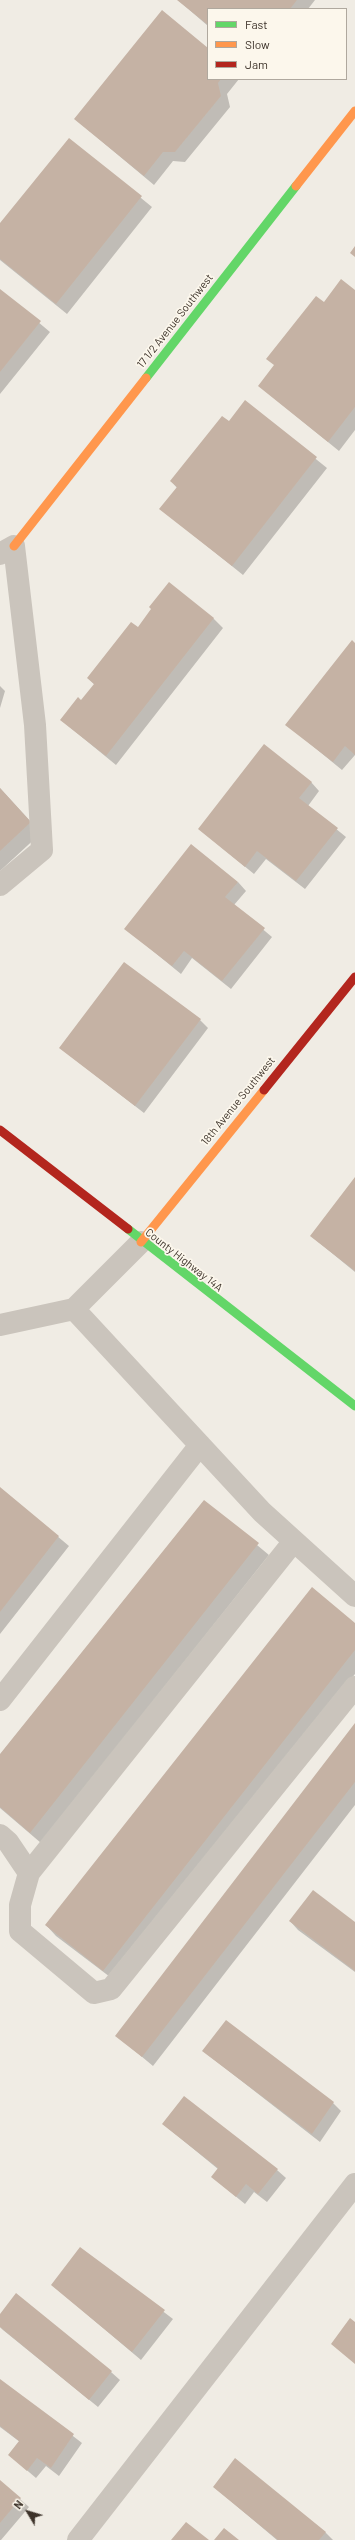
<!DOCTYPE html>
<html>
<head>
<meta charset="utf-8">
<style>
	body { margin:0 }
	#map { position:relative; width:355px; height:2540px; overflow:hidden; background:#f0ece4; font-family:Barlow,sans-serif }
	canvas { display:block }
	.legend { position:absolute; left:207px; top:8px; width:140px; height:72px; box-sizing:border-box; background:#fcf7ec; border:1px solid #afa89e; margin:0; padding:5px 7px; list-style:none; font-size:12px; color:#3c3229 }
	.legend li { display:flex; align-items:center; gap:8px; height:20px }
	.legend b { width:20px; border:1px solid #afa89e }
	.north { position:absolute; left:8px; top:2492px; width:40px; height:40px; -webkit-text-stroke:3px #fcf7ec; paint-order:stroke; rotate:308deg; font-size:11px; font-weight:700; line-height:16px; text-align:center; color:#3c3229 }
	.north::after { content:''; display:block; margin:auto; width:14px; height:18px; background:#3c3229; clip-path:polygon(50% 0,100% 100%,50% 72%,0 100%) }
</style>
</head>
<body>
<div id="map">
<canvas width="355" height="2540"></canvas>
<ul class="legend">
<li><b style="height:5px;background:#63d668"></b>Fast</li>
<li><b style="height:5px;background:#ff974d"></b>Slow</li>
<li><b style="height:5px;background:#b3261e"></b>Jam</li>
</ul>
<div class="north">N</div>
</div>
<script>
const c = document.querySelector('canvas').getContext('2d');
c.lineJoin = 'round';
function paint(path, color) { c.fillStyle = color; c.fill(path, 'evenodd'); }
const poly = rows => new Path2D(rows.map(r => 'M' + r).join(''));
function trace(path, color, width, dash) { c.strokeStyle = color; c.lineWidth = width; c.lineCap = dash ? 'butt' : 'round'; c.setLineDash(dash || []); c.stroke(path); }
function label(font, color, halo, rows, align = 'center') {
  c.font = font + ' Barlow,sans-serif'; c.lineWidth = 3.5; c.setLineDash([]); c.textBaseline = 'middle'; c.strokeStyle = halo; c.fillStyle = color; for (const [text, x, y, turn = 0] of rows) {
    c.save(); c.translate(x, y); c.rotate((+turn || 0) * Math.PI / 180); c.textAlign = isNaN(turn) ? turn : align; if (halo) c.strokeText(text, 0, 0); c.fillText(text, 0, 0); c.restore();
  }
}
paint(poly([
	[178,0,315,0,308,9,208,9,208,26],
	[208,49,208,79,239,79,227,94,230,107,185,162,173,161,154,185,75,119],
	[69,139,152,207,67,314,0,260,0,225],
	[0,290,50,332,0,394],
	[355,291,355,430,339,451,259,386,324,303],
	[245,402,327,468,243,575,161,509,177,488,171,481,229,423],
	[213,618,223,628,116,765,61,720,82,702,95,685,88,678,138,629],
	[355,644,355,755,342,770,287,725],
	[0,686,5,691,0,708],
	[311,782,319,791,308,806,346,837,305,889,266,859,254,874,199,829],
	[0,788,41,833,0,871],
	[238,882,246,891,234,905,272,937,231,989,192,958,181,974,126,929],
	[200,1020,208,1028,144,1113,60,1048],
	[355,1179,355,1272,311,1236],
	[0,1488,69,1546,0,1634],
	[204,1501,269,1555,41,1843,0,1808,0,1755],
	[355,1625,355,1674,114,1980,56,1936,46,1925],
	[355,1724,355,1805,153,2066,117,2036],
	[290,1921,355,1923,355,1972,298,1930],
	[203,2051,333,2103,341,2111,320,2142],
	[163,2124,277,2170,286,2178,267,2202,254,2192,245,2204,212,2177,218,2169],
	[81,2249,173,2319,141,2360,52,2285],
	[0,2315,111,2372,120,2380,98,2407,3,2330,0,2327],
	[0,2380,82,2443,59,2476,46,2466,36,2478,9,2455,20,2442,0,2427],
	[0,2481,29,2507,1,2540,0,2540],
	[214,2487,325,2532,333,2540,277,2540]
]), '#0003');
paint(poly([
	[177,0,297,0,290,9,208,9,208,25],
	[162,10,208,48,208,79,221,79,218,83,221,96,175,152,163,152,144,176,74,119],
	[69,138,142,196,56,304,0,259,0,223],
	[355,246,355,257,350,253],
	[341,279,355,290,355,407,328,442,258,386,274,365,266,359,316,296,324,302],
	[0,289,41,321,0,372],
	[245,400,317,457,232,566,159,509,177,487,170,481,222,416,229,421],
	[169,582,214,618,106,756,60,720,78,697,81,700,94,684,87,678,131,622,138,627,151,609,149,607],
	[352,640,355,643,355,755,345,746,333,762,285,725],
	[264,744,312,782,299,798,338,828,296,881,257,851,245,867,198,829],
	[0,788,31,822,0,851],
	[191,844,238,882,225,897,265,928,222,981,184,951,172,966,124,929],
	[124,962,201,1019,135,1106,59,1048],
	[355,1177,355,1271,310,1236],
	[0,1487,59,1536,0,1612],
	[204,1500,259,1543,30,1833,0,1807,0,1754],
	[312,1587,355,1623,355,1650,103,1971,45,1925],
	[355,1723,355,1782,142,2057,115,2036],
	[313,1890,355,1922,355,1971,289,1921],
	[226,2020,334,2102,312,2134,202,2051],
	[184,2096,278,2169,258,2194,246,2184,236,2197,211,2177,218,2168,162,2124],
	[80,2247,165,2310,132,2352,51,2285],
	[16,2293,112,2371,89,2400,0,2327,0,2314],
	[350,2318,355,2322,355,2364,331,2344],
	[0,2379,74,2434,51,2468,37,2458,27,2471,8,2455,19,2441,0,2426],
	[235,2458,326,2532,319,2540,278,2540,213,2487],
	[0,2480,21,2498,0,2523],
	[186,2522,209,2540,171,2540],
	[224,2528,239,2540,214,2540]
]), '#c5b2a4');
trace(poly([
	[0,554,14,546,35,725,42,850,0,885],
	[74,1309,262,1512,355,1596],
	[0,1325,74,1309,141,1242],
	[0,1700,200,1445],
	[0,1835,8,1842,29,1873,20,1905,20,1931,94,1993,111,1989,355,1687],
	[29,1873,294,1541],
	[78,2540,355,2184]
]), '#cac4bc', 22);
trace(poly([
	[146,378,296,186],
	[128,1229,355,1406]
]), '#63d668', 9);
trace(poly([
	[296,186,355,111],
	[14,546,146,378],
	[141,1242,264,1090]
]), '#ff974d', 9);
trace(poly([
	[264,1090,355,977],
	[0,1130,128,1229]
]), '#b3261e', 9);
label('11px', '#3c3229', '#fcf7ec', [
	["17 1/2 Avenue Southwest",175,321,-52],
	["18th Avenue Southwest",238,1101,-51],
	["County Highway 14A",184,1260,38]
]);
</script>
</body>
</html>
